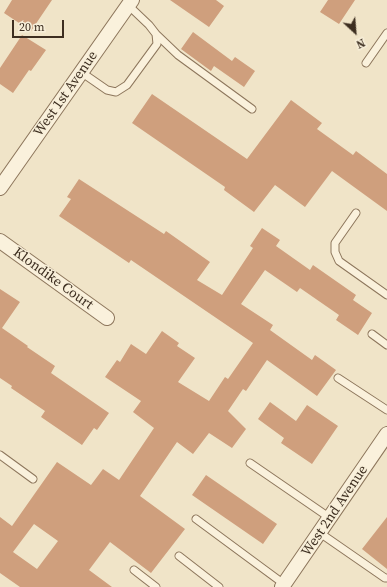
<!DOCTYPE html>
<html>
<head>
<meta charset="utf-8">
<style>
	body { margin:0 }
	#map { position:relative; width:387px; height:587px; overflow:hidden; background:#f0e4c8; font-family:"Source Serif 4",serif }
	canvas { display:block }
	.north { position:absolute; left:335px; top:12px; width:40px; height:40px; -webkit-text-stroke:3px #f7eed8; paint-order:stroke; rotate:154deg; font-size:11px; font-weight:700; line-height:16px; text-align:center; color:#3d2e20 }
	.north::after { content:''; display:block; margin:auto; width:14px; height:18px; background:#3d2e20; clip-path:polygon(50% 0,100% 100%,50% 72%,0 100%) }
	.scale { position:absolute; left:12px; top:20px; width:52px; height:18px; box-sizing:border-box; border:2px solid #3d2e20; border-top:0; padding-left:5px; font-size:12px; line-height:14px; white-space:nowrap; color:#3d2e20; -webkit-text-stroke:3px #f7eed8; paint-order:stroke }
</style>
</head>
<body>
<div id="map">
<canvas width="387" height="587"></canvas>
<div class="north">N</div>
<div class="scale">20 m</div>
</div>
<script>
const c = document.querySelector('canvas').getContext('2d');
c.lineJoin = 'round';
function paint(path, color) { c.fillStyle = color; c.fill(path, 'evenodd'); }
const poly = rows => new Path2D(rows.map(r => 'M' + r).join(''));
function trace(path, color, width, dash) { c.strokeStyle = color; c.lineWidth = width; c.lineCap = dash ? 'butt' : 'round'; c.setLineDash(dash || []); c.stroke(path); }
function label(font, color, halo, rows, align = 'center') {
  c.font = font + ' "Source Serif 4",serif'; c.lineWidth = 3; c.setLineDash([]); c.textBaseline = 'middle'; c.strokeStyle = halo; c.fillStyle = color; for (const [text, x, y, turn = 0] of rows) {
    c.save(); c.translate(x, y); c.rotate((+turn || 0) * Math.PI / 180); c.textAlign = isNaN(turn) ? turn : align; if (halo) c.strokeText(text, 0, 0); c.fillText(text, 0, 0); c.restore();
  }
}
paint(poly([
	[12,0,52,0,31,31,4,13],
	[170,0,216,0,224,6,209,27],
	[328,0,355,0,339,24,320,12],
	[193,32,232,61,235,57,255,71,244,87,214,66,211,71,181,49],
	[22,35,46,50,31,71,29,70,13,93,0,84,0,68],
	[152,94,247,159,291,100,322,123,317,129,353,155,356,151,387,174,387,211,332,171,305,207,275,185,254,212,224,190,225,187,132,123],
	[79,179,164,234,166,231,210,262,197,280,222,295,253,248,250,246,262,228,280,240,276,246,310,270,313,265,356,295,353,300,372,313,358,335,336,320,339,315,300,288,297,292,265,270,241,304,273,325,270,330,312,360,315,355,336,370,317,396,267,360,246,391,243,389,228,411,246,429,232,448,209,433,193,454,177,442,140,496,185,529,151,573,110,542,89,570,112,587,20,587,0,573,0,517,12,526,57,462,91,485,103,469,119,480,154,428,133,412,141,401,105,377,117,360,120,362,131,344,146,354,162,331,179,343,177,346,195,358,178,382,209,401,225,377,228,379,253,343,131,260,129,263,59,216,71,199,67,197],
	[34,524,58,541,37,569,13,552],
	[0,289,20,302,2,328,28,346,27,347,55,366,51,373,109,413,97,430,94,428,82,445,41,417,45,411,11,388,12,386,0,378],
	[270,402,296,421,307,405,338,426,312,464,281,443,284,438,258,419],
	[206,475,277,524,263,544,192,495],
	[387,517,387,569,362,549]
]), '#cf9f7d');
const lane = poly([
	[156,34,178,55,252,109],
	[366,63,387,33],
	[81,72,107,90,116,92,127,85,157,44,156,34,149,25,128,5],
	[356,213,335,243,335,252,339,261,387,295],
	[372,334,387,345],
	[338,378,387,410],
	[0,455,33,479],
	[250,463,330,518],
	[196,519,284,584],
	[320,533,385,578,387,578],
	[179,556,219,587],
	[134,570,156,587]
]);
const street = poly([
	[0,188,132,0],
	[0,241,107,318],
	[282,587,387,434]
]);
trace(lane, '#8d765c', 9);
trace(street, '#8d765c', 16);
trace(lane, '#faf1dc', 7);
trace(street, '#faf1dc', 14);
label('14px', '#3d2e20', '#f7eed8', [
	["West 1st Avenue",66,94,-55],
	["Klondike Court",53,279,36],
	["West 2nd Avenue",335,511,-56]
]);
</script>
</body>
</html>
